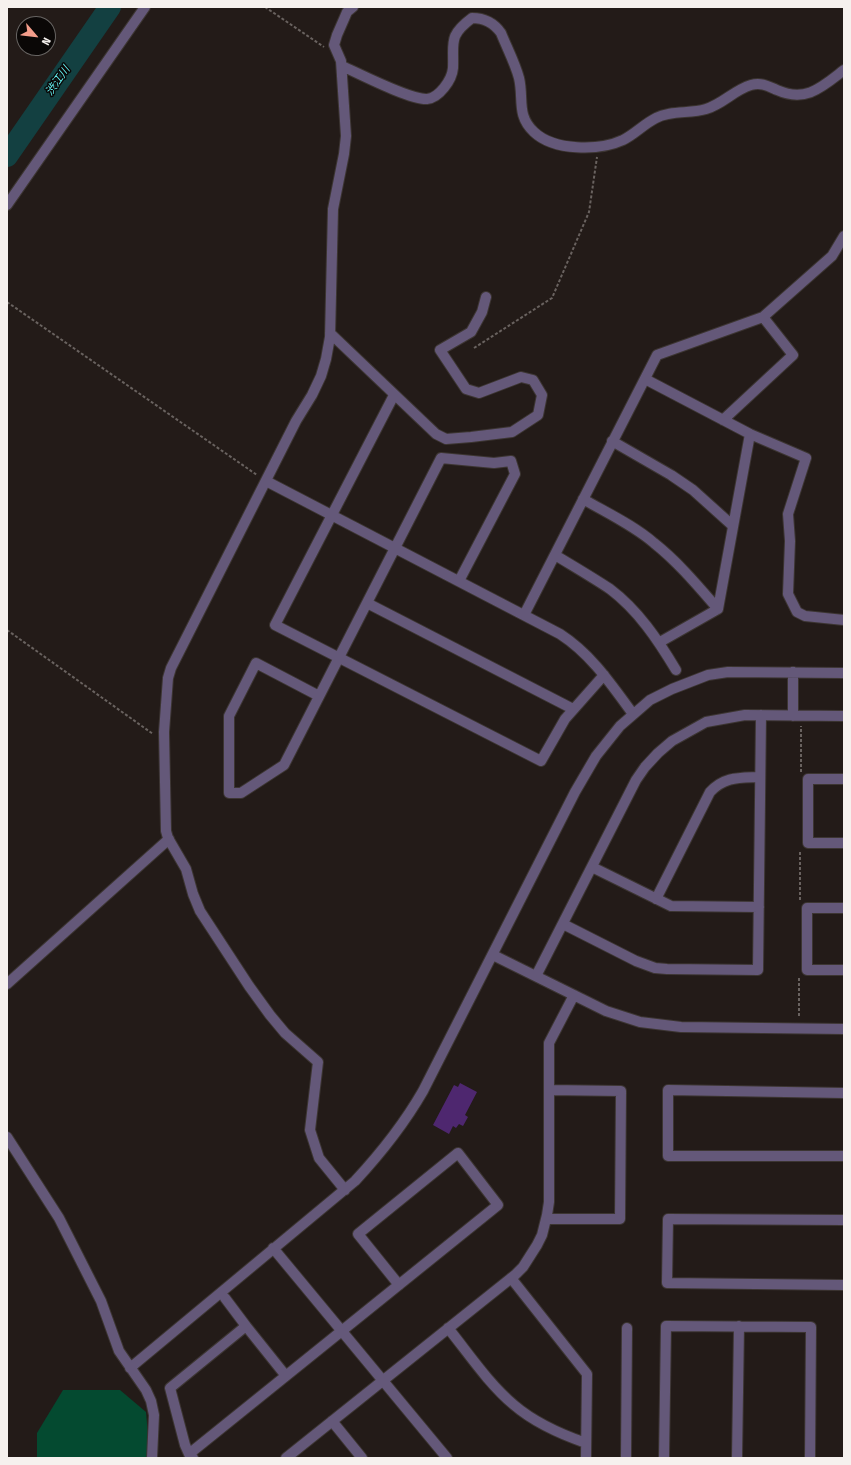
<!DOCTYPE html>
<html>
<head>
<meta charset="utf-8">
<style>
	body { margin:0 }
	#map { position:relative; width:851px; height:1465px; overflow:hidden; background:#231b18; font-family:"Fira Sans Condensed",sans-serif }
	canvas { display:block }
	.frame { position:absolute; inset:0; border:8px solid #f6f1ee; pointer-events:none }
	.north { position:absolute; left:16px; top:16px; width:40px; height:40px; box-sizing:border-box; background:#0a0706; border:1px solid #686563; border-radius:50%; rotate:118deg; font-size:11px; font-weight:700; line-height:16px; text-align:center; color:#f6f1ee }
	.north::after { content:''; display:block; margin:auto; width:14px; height:18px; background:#f49d8b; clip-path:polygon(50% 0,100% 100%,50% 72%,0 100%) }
</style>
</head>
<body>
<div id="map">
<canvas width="851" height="1465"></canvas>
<div class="frame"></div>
<div class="north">N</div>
</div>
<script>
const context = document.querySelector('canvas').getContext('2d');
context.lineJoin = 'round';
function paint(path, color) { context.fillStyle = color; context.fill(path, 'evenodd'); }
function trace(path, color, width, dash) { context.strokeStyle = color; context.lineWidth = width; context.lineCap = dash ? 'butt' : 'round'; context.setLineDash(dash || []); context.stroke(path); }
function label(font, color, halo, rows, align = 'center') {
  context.font = font + ' "Fira Sans Condensed","Noto Sans JP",sans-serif'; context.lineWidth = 3; context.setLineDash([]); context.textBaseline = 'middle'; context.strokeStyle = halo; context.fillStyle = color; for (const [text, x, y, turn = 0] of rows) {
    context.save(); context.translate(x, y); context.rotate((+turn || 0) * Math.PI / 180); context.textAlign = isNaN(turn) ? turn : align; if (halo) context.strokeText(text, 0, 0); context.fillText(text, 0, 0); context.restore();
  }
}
const green = new Path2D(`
	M63,1390H120L146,1412L150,1458H37V1433Z`);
const river = new Path2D(`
	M7,156L110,7`);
const building = new Path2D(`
	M460,1083L477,1092L465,1115L468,1117L463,1126L459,1124L456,1128L453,1126L449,1134L433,1125L454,1085L458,1087Z`);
const path = new Path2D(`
	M265,7L324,47
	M7,302L257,475
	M474,348L552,298L589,212L597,157
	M7,630L153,734
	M801,772V726
	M800,900V850
	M799,1016V978`);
const minor = new Path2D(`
	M342,66C360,74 410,100 427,99C439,98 452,80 453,68C454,42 448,36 472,18C485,18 494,23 501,33C507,48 515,63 519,78C524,99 516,115 534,132C554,151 599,151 623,140C635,134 644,124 656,118C671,110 690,114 706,109C723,104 734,90 751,85C761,82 768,86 777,90C806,103 822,87 844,70
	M7,205L145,7
	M330,333L436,434L446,439L471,437L512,432L538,415L542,395L533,380L521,377L479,393L466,389L440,350L471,332L482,312L486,297
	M645,379L750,434L806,458L788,514L790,541L788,594L797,612L805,616L844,620
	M394,395L275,625L541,761L565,719L604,675
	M723,420L793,355L763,317
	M612,441L671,475L693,490L733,526
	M266,481L560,634C591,654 611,684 633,714
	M583,499C607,513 633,525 654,543C678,562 698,586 718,609
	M555,555C573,566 592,577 610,589C638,610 658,640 676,670
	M367,603L573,709
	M524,615L657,355L763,317L832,256L844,236
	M660,642L718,609L750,434
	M319,696L256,663L229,716V793H241L284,765L441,458L494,463L511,461L515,474L459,581
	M793,716V672
	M844,779H808V843H844
	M592,867L671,906L759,907
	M656,899L710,792C725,776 740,778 760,777
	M844,908H807V970H844
	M563,924L636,961L655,968L667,969L758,970L761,715
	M493,955L606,1011L640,1022L681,1027L844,1029
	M536,976L636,780L645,767L658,753L672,741L706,722L745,715L844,716
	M7,984L169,839
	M844,1093L668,1090V1156H844
	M7,1137L59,1218L101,1301L119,1351L146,1390L151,1401L154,1415L152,1458
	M345,1190L319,1158L310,1130L318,1062L285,1033L270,1015L249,986L200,911L193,894L186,869L168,838L166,831L164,732L168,678L171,668L296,421L312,395L321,376L326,359L330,337L333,209L344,154L346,136L341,61L334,45L337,35L344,19L347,12L353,7
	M546,1219H620L621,1091L549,1090
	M844,1220L668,1219L667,1283L844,1285
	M273,1248L447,1458
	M511,1278L587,1374L586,1458
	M225,1298L246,1326
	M448,1328C469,1354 488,1383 514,1405C535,1423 560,1434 586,1443
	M130,1368L355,1181C381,1153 404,1124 423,1091L575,792L596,756L620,726L650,700L672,689L708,675L728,672L844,673
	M332,1421L362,1458
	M189,1454L498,1205L458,1153L358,1234L399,1285
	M193,1458L189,1454L185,1445L170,1388L246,1326L286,1376
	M286,1458L515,1275L523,1267L537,1245L542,1235L547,1215L549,1202V1043L574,995
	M626,1458L627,1328
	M664,1458L666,1326L811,1327L810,1458
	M737,1458L739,1326`);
const waterNames = [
	["渋江川",58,81,-55]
];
paint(green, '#044a30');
trace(river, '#134041', 22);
paint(building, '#4e276f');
trace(minor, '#3c3532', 12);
trace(path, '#69625f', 2, [3, 2]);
trace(minor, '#645879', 10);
label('italic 11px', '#64f2f3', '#0a0706', waterNames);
</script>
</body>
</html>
